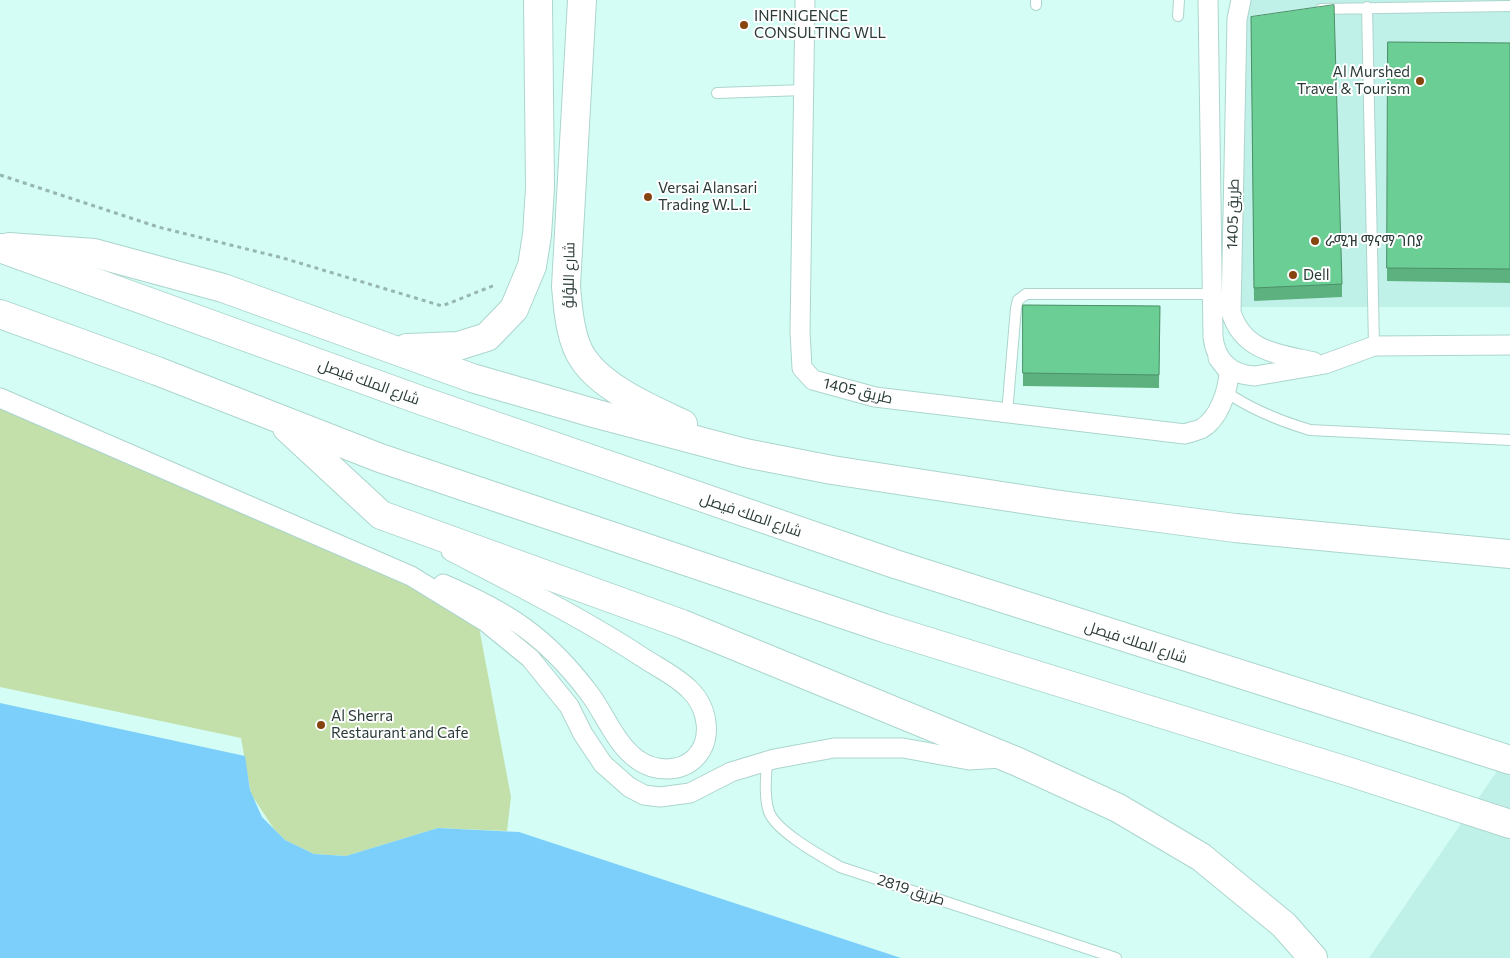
<!DOCTYPE html>
<html>
<head>
<meta charset="utf-8">
<style>
	body { margin:0 }
	canvas { display:block; background:#d4fef5 }
</style>
</head>
<body>
<canvas width="1510" height="958"></canvas>
<script>
const context = document.querySelector('canvas').getContext('2d');
context.lineJoin = 'round';
function paint(path, color) { context.fillStyle = color; context.fill(path, 'evenodd'); }
function trace(path, color, width, dash) { context.strokeStyle = color; context.lineWidth = width; context.lineCap = dash ? 'butt' : 'round'; context.setLineDash(dash || []); context.stroke(path); }
function label(font, color, halo, rows, align = 'center') {
  context.font = font + ' Commissioner,Cairo,"Noto Sans Ethiopic",sans-serif'; context.lineWidth = 4; context.setLineDash([]); context.textBaseline = 'middle'; context.strokeStyle = halo; context.fillStyle = color; for (const [text, x, y, turn = 0] of rows) {
    context.save(); context.translate(x, y); context.rotate((+turn || 0) * Math.PI / 180); context.textAlign = isNaN(turn) ? turn : align; if (halo) context.strokeText(text, 0, 0); context.fillText(text, 0, 0); context.restore();
  }
}
const built = new Path2D(`
	M1236,0H1510V307H1234Z
	M1510,752V958H1369Z`);
const green = new Path2D(`
	M0,391L475,606L511,797L507,831L438,828L346,856L314,854L285,840L274,829L251,794L241,738L0,687Z`);
const water = new Path2D(`
	M0,703L245,756L250,790L262,817L285,840L314,854L346,856L438,828L519,832L901,958H0Z`);
const path = new Path2D(`
	M0,175L158,227L283,258L442,306L495,285`);
const service = new Path2D(`
	M1036,0V5
	M1367,7L1374,346
	M1321,9L1510,6
	M1178,16L1179,0
	M717,93L804,90
	M1226,392C1252,410 1280,421 1310,430L1510,440
	M1007,413L1016,308L1018,300L1026,294H1213
	M767,761C766,777 764,797 769,812C777,832 821,856 840,867L1116,958`);
const minor = new Path2D(`
	M805,0L800,332L802,368L813,380L875,397L1185,434C1190,432 1196,431 1201,429C1219,419 1228,391 1229,372L1218,358
	M1208,0L1213,337C1216,362 1231,375 1255,376L1325,364L1374,346L1510,345
	M1241,0L1237,19L1231,312C1243,352 1279,354 1314,362
	M0,398L411,576L486,622L530,658L569,706L583,734L603,764L629,787L644,795L660,797L690,793L731,772L774,759L834,748H903L969,760L1001,758
	M443,584C508,612 546,636 589,693C605,714 616,745 638,760C653,771 679,773 694,759C714,740 708,707 689,689C676,676 657,667 642,657C581,617 516,585 451,551`);
const secondary = new Path2D(`
	M582,0L566,286C568,309 570,341 584,360C604,389 651,409 683,424
	M9,247L94,253L223,288L472,378L597,414L745,453L832,470L1061,505L1235,528L1510,554
	M407,348L458,346L487,337L514,309L532,266L537,235L540,188L538,0`);
const motorway = new Path2D(`
	M0,248L420,400L895,564L1510,760
	M0,314L157,371L380,458L884,628L1350,772L1510,824
	M287,428L381,515L682,624L1018,762L1118,808L1201,857L1284,925L1313,958`);
const wall = new Path2D(`
	M1251,17L1342,284V297L1254,301Z
	M1388,42L1510,43V283L1387,281Z
	M1023,305L1160,306L1159,388L1023,386Z`);
const building = new Path2D(`
	M1334,5L1342,284L1254,288L1251,17Z
	M1388,42L1510,43V269L1387,268Z
	M1023,305L1160,306L1159,375L1023,373Z`);
const markers = [
	[744,25,5,"#86450e"],
	[1420,81,5,"#86450e"],
	[648,197,5,"#86450e"],
	[1315,241,5,"#86450e"],
	[1293,275,5,"#86450e"],
	[321,725,5,"#86450e"]
];
const poiNames = [
	["INFINIGENCE",754,16],
	["CONSULTING WLL",754,33],
	["Al Murshed",1410,72,"right"],
	["Travel & Tourism",1410,89,"right"],
	["Versai Alansari",658,188],
	["Trading W.L.L",658,205],
	["ራሚዝ ማናማ ገበያ",1325,241],
	["Dell",1303,275],
	["Al Sherra",331,716],
	["Restaurant and Cafe",331,733]
];
const streetNames = [
	["طريق 1405",1233,214,-89],
	["شارع اللؤلؤ",569,275,-89],
	["شارع الملك فيصل",369,382,20],
	["طريق 1405",858,391,13],
	["شارع الملك فيصل",751,515,19],
	["شارع الملك فيصل",1136,642,18],
	["طريق 2819",911,890,18]
];
paint(built, '#c0f1e8');
paint(green, '#c3dfaa');
paint(water, '#7ccffb');
trace(service, '#acd5cd', 12);
trace(minor, '#acd5cd', 21);
trace(secondary, '#acd5cd', 30);
trace(motorway, '#acd5cd', 30);
trace(path, '#96b7b0', 3, [4, 4]);
trace(service, '#fff', 10);
trace(minor, '#fff', 19);
trace(secondary, '#fff', 28);
trace(motorway, '#fff', 28);
paint(wall, '#5cb17f');
paint(building, '#6bce94');
trace(building, '#4b9068', 1);
for (const [x, y, r, color] of markers) { const dot = new Path2D(); dot.arc(x, y, r, 0, 2 * Math.PI); context.fillStyle = color; context.fill(dot); trace(dot, '#fff', 2); }
label('15px', '#2a3b38', '#fff', poiNames, 'left');
label('15px', '#2a3b38', '#fff', streetNames);
</script>
</body>
</html>
